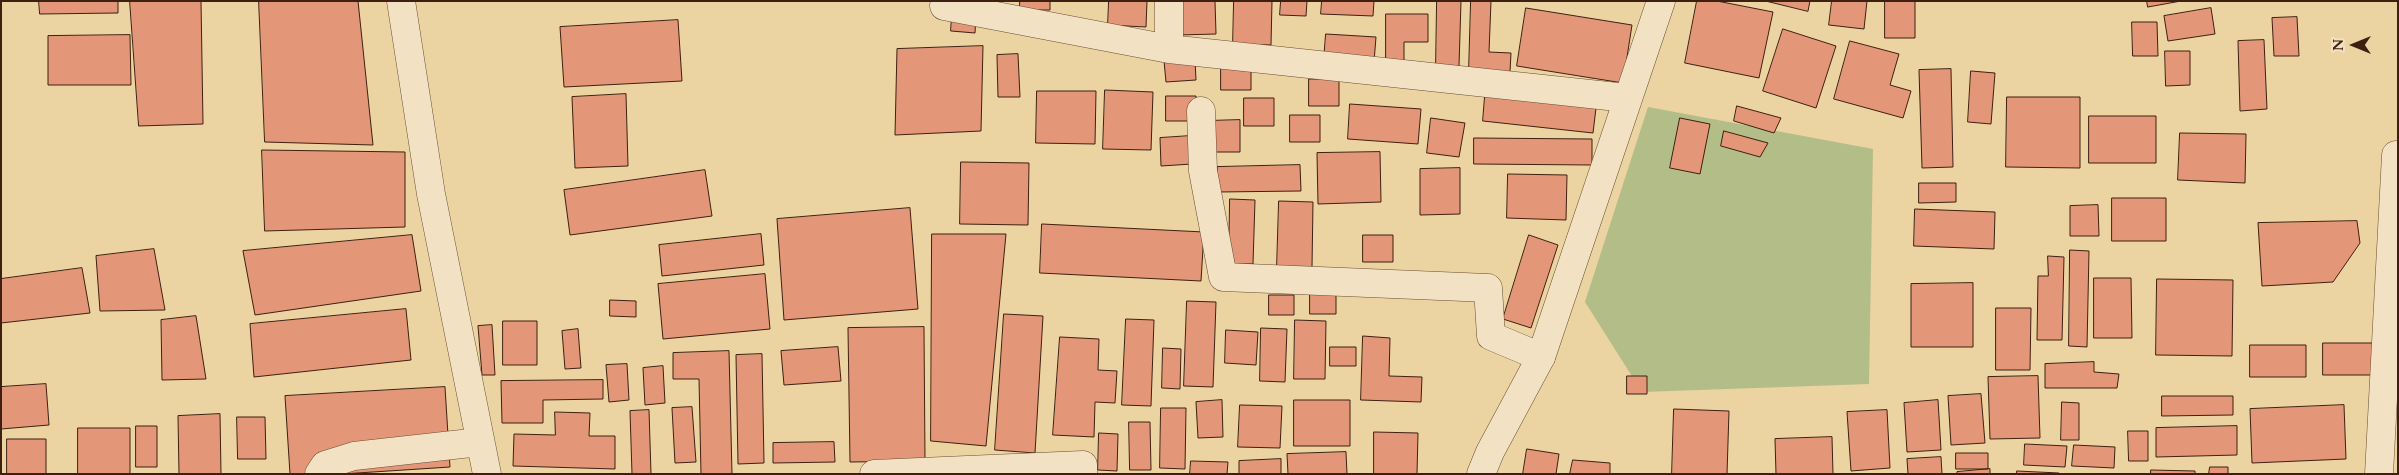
<!DOCTYPE html>
<html>
<head>
<meta charset="utf-8">
<style>
	body { margin:0 }
	#map { position:relative; width:2399px; height:475px; overflow:hidden; background:#ebd3a2; font-family:Cardo,serif }
	canvas { display:block }
	.frame { position:absolute; inset:0; border:2px solid #3e2011; pointer-events:none }
	.north { position:absolute; left:2329px; top:20px; width:50px; height:50px; -webkit-text-stroke:4px #f2e2c3; paint-order:stroke; rotate:270deg; font-size:14px; font-weight:700; line-height:20px; text-align:center; color:#3e2011 }
	.north::after { content:''; display:block; margin:auto; width:18px; height:22px; background:#3e2011; clip-path:polygon(50% 0,100% 100%,50% 72%,0 100%) }
</style>
</head>
<body>
<div id="map">
<canvas width="2399" height="475"></canvas>
<div class="frame"></div>
<div class="north">N</div>
</div>
<script>
const context = document.querySelector('canvas').getContext('2d');
context.lineJoin = 'round';
function paint(path, color) { context.fillStyle = color; context.fill(path, 'evenodd'); }
function trace(path, color, width, dash) { context.strokeStyle = color; context.lineWidth = width; context.lineCap = dash ? 'butt' : 'round'; context.setLineDash(dash || []); context.stroke(path); }
const green = new Path2D(`
	M1648,107L1873,149L1869,384L1642,392L1585,302Z`);
const building = new Path2D(`
	M39,1H118V13L40,14Z
	M130,1H201L203,124L139,126Z
	M259,1H358L373,145L265,142Z
	M1020,1H1050V10H1020Z
	M1109,1H1147L1146,27L1108,25Z
	M1178,1H1215L1216,34L1179,35Z
	M1234,1H1272L1271,45L1233,44Z
	M1281,1H1307L1306,16L1280,15Z
	M1322,1H1374L1373,16L1321,14Z
	M1437,1H1461L1459,66H1436Z
	M1471,1H1491L1489,52L1511,53L1510,72L1469,71Z
	M1697,1H1717L1773,12L1759,78L1685,63Z
	M1766,1H1810L1808,11Z
	M1832,1H1867L1864,29L1829,25Z
	M1885,1H1915V38H1885Z
	M2147,1H2181L2148,7Z
	M1526,8L1632,25L1623,83L1517,66Z
	M2211,8L2215,34L2168,41L2164,16Z
	M952,14L976,15L975,33L951,31Z
	M1386,14H1428V42H1404V63H1386Z
	M2297,17L2299,56H2274L2272,18Z
	M678,20L682,81L564,87L560,27Z
	M2132,22H2157L2158,56H2133Z
	M1783,29L1836,46L1816,108L1763,91Z
	M1326,34L1376,37L1374,62L1324,60Z
	M130,35L131,85H48V36Z
	M2264,40L2267,109L2240,111L2238,41Z
	M1850,41L1899,54L1890,85L1911,91L1903,118L1834,99Z
	M983,46L981,131L895,135L897,49Z
	M2165,51H2190V85L2166,86Z
	M1018,54L1020,97H998L997,55Z
	M1195,60L1196,80L1166,82L1164,61Z
	M1221,63H1251V90H1221Z
	M1951,69L1953,167L1922,168L1919,70Z
	M1971,71L1995,73L1991,124L1968,122Z
	M1309,79H1339V106H1309Z
	M1105,90L1153,92L1151,150L1103,149Z
	M1037,91H1096L1095,144L1036,143Z
	M626,94L628,166L575,168L572,97Z
	M1166,96H1196V121H1166Z
	M1485,96L1596,108L1593,133L1483,121Z
	M2007,97H2080V168L2006,167Z
	M1244,98H1274V126H1244Z
	M1350,104L1421,109L1418,144L1348,139Z
	M1737,106L1781,118L1774,133L1734,121Z
	M1290,115H1320V142H1290Z
	M2089,116H2156V163H2089Z
	M1431,118L1465,123L1459,157L1427,153Z
	M1680,118L1710,124L1700,174L1670,168Z
	M1240,120V152H1206V121Z
	M1724,131L1768,143L1760,157L1721,146Z
	M2180,133L2246,134L2245,183L2178,180Z
	M1190,136L1192,164L1161,166L1160,138Z
	M1474,138L1592,139V165L1474,164Z
	M262,150L405,152V227L265,231Z
	M1380,152L1381,202L1318,204L1317,153Z
	M961,162L1029,163L1028,225L960,224Z
	M1300,165L1301,191L1218,192L1217,167Z
	M1460,168V214L1420,215V169Z
	M705,170L712,216L570,235L564,190Z
	M1508,174L1567,175L1566,220L1507,218Z
	M1919,183H1956V202L1919,203Z
	M2112,198H2166V241H2112Z
	M1230,199L1255,200L1253,264H1229Z
	M1279,201L1313,202L1312,267H1277Z
	M2098,205L2099,236H2070V206Z
	M910,208L918,309L784,320L777,219Z
	M1915,209L1995,212L1994,249L1914,246Z
	M2357,221L2360,243L2333,282L2262,286L2258,223Z
	M1042,224L1204,232L1201,281L1040,273Z
	M761,234L764,265L662,276L659,245Z
	M932,234H1006L986,446L931,441Z
	M412,235L421,291L255,315L243,251Z
	M1363,235H1393V262H1363Z
	M1529,235L1558,245L1531,328L1503,319Z
	M154,249L165,310L100,311L96,256Z
	M2070,250L2089,251L2087,347L2069,346Z
	M2048,256L2064,257L2062,340H2037L2038,276H2048Z
	M82,268L90,313L1,323V279Z
	M765,274L770,329L663,339L658,284Z
	M2094,278H2131L2132,338H2094Z
	M2157,279L2233,280L2232,356L2156,355Z
	M1973,283V347H1911V284Z
	M1310,294H1336V314H1310Z
	M1269,295H1294V315H1269Z
	M610,300L636,301V317L610,316Z
	M1187,301L1216,302L1213,387L1184,386Z
	M1996,308H2031L2030,370H1996Z
	M406,309L411,360L254,377L250,324Z
	M1004,314L1043,316L1035,453L995,450Z
	M196,316L206,379L162,380L161,320Z
	M1126,319L1154,320L1151,406L1122,405Z
	M1295,320L1326,321L1325,379H1294Z
	M503,321H537V365H503Z
	M492,325L495,375H482L478,326Z
	M924,327L925,461L850,462L848,328Z
	M1261,328L1287,329L1285,382L1260,381Z
	M578,329L581,368L565,369L562,331Z
	M1226,330L1258,332L1256,365L1225,363Z
	M1363,336L1390,338L1389,376L1422,377L1421,402L1361,400Z
	M1060,337L1099,339L1098,370L1117,371L1115,403L1095,402L1094,437L1053,435Z
	M2323,343H2380V375H2323Z
	M2250,345H2306V377H2250Z
	M838,347L841,381L784,385L781,351Z
	M1330,347H1356V366H1330Z
	M1163,348L1181,349L1180,389L1162,388Z
	M729,351L732,474H701L699,379H673V353Z
	M762,354L764,463L738,464L736,355Z
	M2094,362V372L2119,374L2117,388H2045V364Z
	M627,364L629,400L609,402L606,365Z
	M663,366L665,403L645,405L643,368Z
	M1627,376H1647V394H1627Z
	M2038,376L2040,438L1990,439L1988,377Z
	M603,380V399L543,400V423H502L501,381Z
	M46,384L49,425L1,429V387Z
	M445,387L450,467L342,474H290L285,396Z
	M1981,394L1985,443L1951,445L1948,396Z
	M2162,396H2233V415L2162,416Z
	M1222,400L1223,437L1198,438L1196,402Z
	M1294,400H1350V446H1294Z
	M1938,400L1941,450L1907,452L1904,403Z
	M2062,402L2079,403V440H2061Z
	M1240,405L1282,406L1280,448L1238,447Z
	M2344,405L2346,459L2252,463L2250,409Z
	M692,407L696,462L675,463L672,408Z
	M1161,408H1186L1185,469L1160,468Z
	M1674,409L1729,411L1727,474H1672Z
	M649,410L651,474H632L630,411Z
	M1887,410L1890,468L1851,471L1847,412Z
	M555,412L590,413L589,436H615V469L513,466L514,434L555,435Z
	M220,414L221,474H179L178,416Z
	M237,417H265L266,459H238Z
	M1129,422H1150L1151,470H1130Z
	M136,426H157V467H136Z
	M2237,426V455L2156,457V428Z
	M78,428H130V474H78Z
	M2128,431H2148V461H2129Z
	M1374,432L1418,433L1417,474H1374Z
	M1099,433L1118,434L1117,471L1098,470Z
	M1832,437L1833,474H1776L1775,439Z
	M7,439H46V474H7Z
	M834,442L835,462L773,463V443Z
	M2025,444L2067,446L2065,467L2024,465Z
	M2074,445L2115,447L2114,468L2072,466Z
	M1527,449L1559,454L1556,474H1523Z
	M1346,452L1347,474H1288L1287,454Z
	M1956,453H1988V469H1956Z
	M1941,457L1942,474H1908L1907,459Z
	M1281,459V474H1239V461Z
	M1573,460L1610,463V474H1570Z
	M1191,461L1228,462L1227,474H1190Z
	M2210,467H2228V474H2209Z
	M1990,469V474H1957V472Z
	M2151,470L2195,471V474H2151Z
	M2017,471L2059,473L2058,474H2017Z`);
const minor = new Path2D(`
	M401,1L431,194L487,474
	M1169,1V49L1627,98
	M944,6L1169,49
	M1201,111L1203,171L1223,277L1488,288L1491,336L1541,357
	M319,474L325,465L354,456L480,442
	M874,474L1083,465V474
	M2379,474L2396,155`);
const tertiary = new Path2D(`
	M1481,474L1490,452L1541,357L1661,1`);
paint(green, '#b3bd88');
paint(building, '#e39678');
trace(building, '#3e2011', 1);
trace(minor, '#694d35', 29);
trace(tertiary, '#694d35', 29);
trace(minor, '#f2e2c3', 28);
trace(tertiary, '#f2e2c3', 28);
</script>
</body>
</html>
